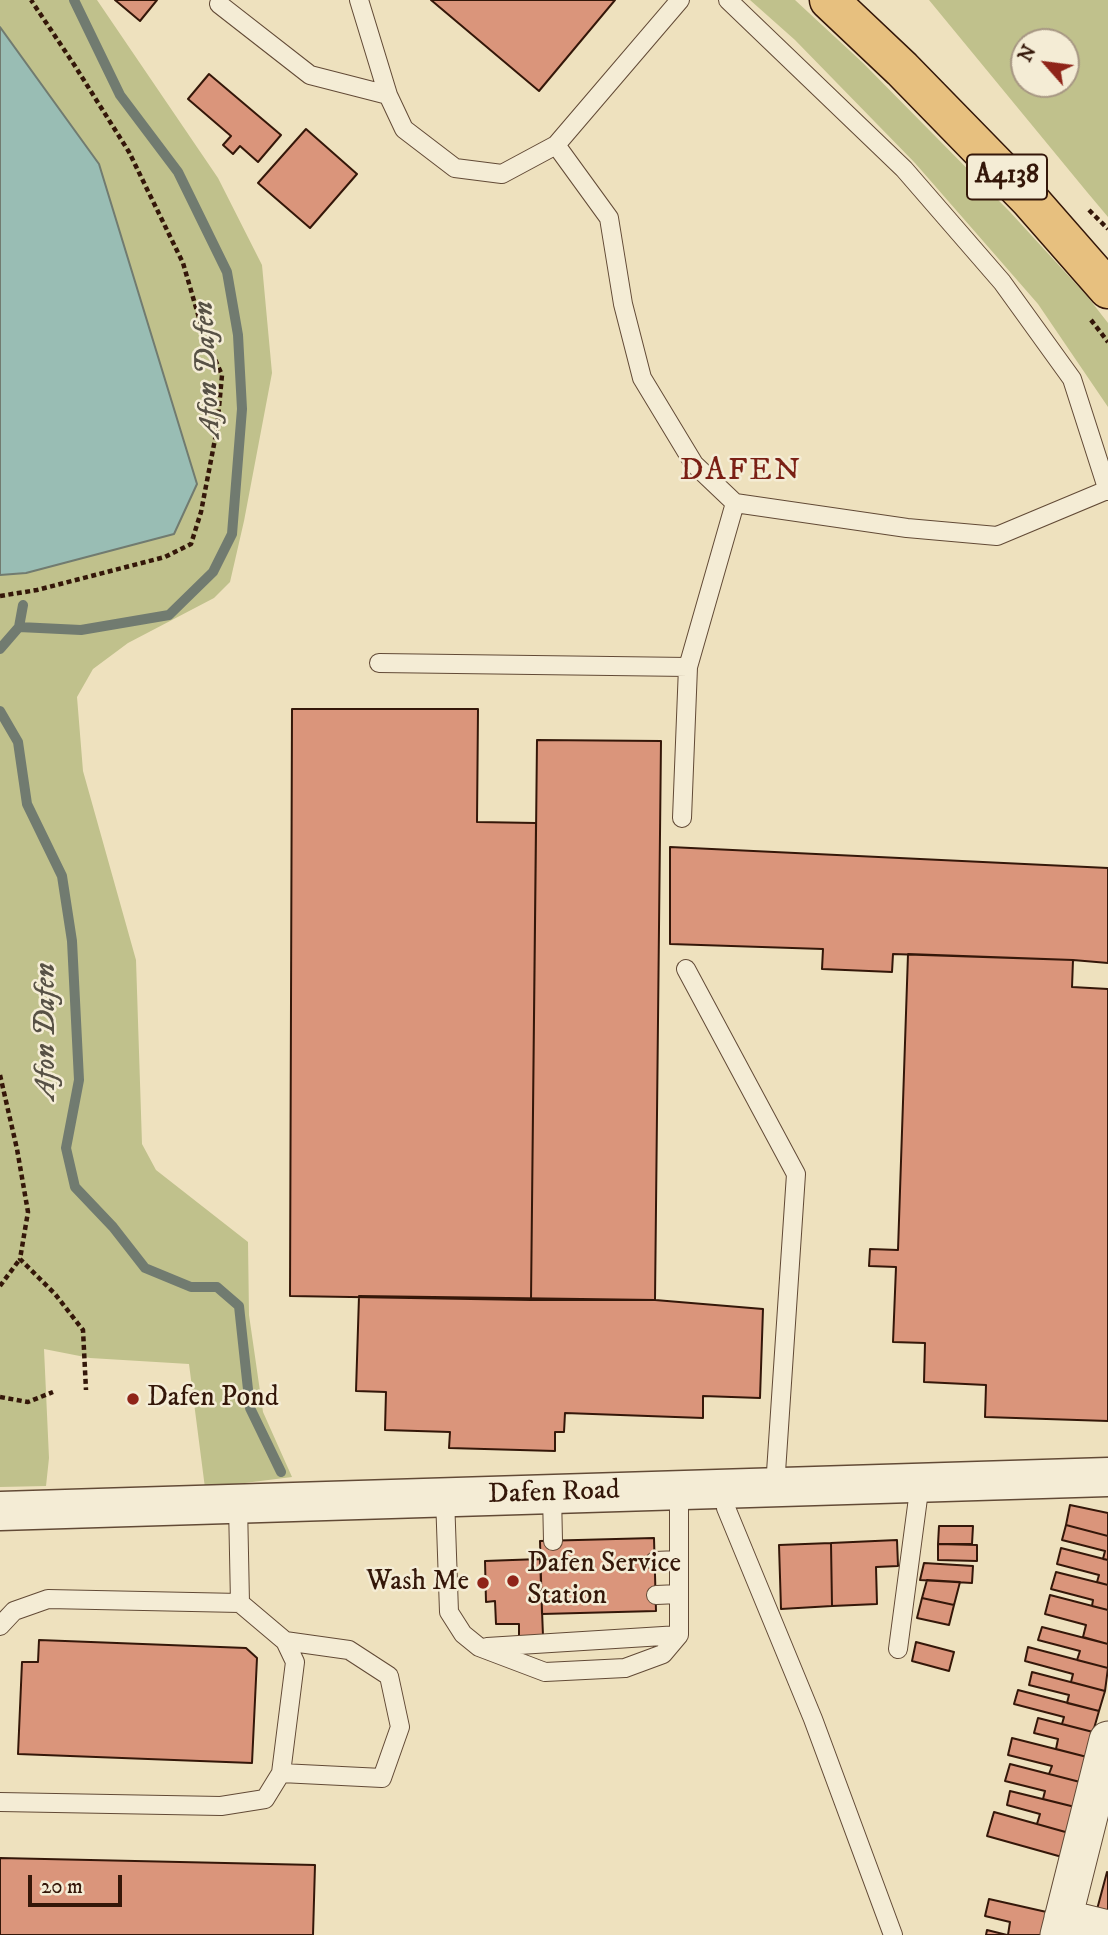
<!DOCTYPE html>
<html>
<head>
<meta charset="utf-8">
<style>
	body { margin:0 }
	#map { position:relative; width:1108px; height:1935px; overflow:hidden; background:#eee1be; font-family:"IM FELL DW Pica",serif }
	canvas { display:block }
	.north { position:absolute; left:1010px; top:28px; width:70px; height:70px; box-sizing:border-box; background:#f4ecd5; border:2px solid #a79783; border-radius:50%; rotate:298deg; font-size:19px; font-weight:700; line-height:28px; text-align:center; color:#341709 }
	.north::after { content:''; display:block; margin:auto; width:24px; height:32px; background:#8f2418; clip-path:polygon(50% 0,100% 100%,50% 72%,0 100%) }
	.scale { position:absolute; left:28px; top:1875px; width:94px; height:32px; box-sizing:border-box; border:4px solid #341709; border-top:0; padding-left:9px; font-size:21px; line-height:24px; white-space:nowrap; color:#341709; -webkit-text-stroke:5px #f4ecd5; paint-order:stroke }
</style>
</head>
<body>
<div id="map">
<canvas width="1108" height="1935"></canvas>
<div class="north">N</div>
<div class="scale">20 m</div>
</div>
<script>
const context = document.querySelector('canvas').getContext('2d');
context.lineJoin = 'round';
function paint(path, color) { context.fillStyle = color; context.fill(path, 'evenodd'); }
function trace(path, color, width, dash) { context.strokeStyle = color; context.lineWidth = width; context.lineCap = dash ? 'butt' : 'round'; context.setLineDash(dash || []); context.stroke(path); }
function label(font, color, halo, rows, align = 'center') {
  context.font = font + ' "IM FELL DW Pica",serif'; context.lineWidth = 5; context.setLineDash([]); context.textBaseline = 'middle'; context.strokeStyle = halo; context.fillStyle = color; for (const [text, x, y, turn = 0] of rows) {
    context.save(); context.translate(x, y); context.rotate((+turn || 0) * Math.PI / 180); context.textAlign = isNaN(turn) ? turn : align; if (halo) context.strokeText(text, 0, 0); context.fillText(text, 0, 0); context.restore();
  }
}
const green = new Path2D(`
	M0,0H97L218,178L262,265L272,373L244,521L230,582L214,598L128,643L93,669L77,697L83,771L136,960L142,1144L156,1170L248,1242L249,1315L263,1412L292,1477L205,1488L189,1364L90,1358L44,1349L49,1458L46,1486L0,1487V575L26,573L99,164L0,27Z
	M750,0H795L863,63L1010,212L1087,296L1108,323V407L1038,304L915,163L795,40Z
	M929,0H1108V217L1087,192ZM1024,42H1066V84H1024Z`);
const water = new Path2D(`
	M0,27L99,164L197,484L174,534L26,573L0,575Z`);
const stream = new Path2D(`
	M19,627L81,630L169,615L213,572L232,534L242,409L238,335L227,272L178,172L120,95L74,0
	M19,627L23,605
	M0,649L19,627
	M0,711L18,742L27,804L62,876L72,941L79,1080L66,1148L75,1187L113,1227L145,1268L191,1287H217L239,1306L250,1408L281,1472`);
const building = new Path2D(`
	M115,0H157L140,21Z
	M431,0H615L539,91Z
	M209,74L281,135L258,162L240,146L233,154L223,145L231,136L188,99Z
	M306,129L357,174L310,228L258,183Z
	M292,709H478L477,822L536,823L531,1300L290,1296Z
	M537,740L661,741L655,1300H531Z
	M670,847L1108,868V963L1073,960L893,954L892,972L822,969L823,949L670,944Z
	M908,954L1073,960L1072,987L1108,989V1421L985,1417L986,1385L924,1382L925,1343L893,1342L896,1267L869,1266L870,1249L898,1250Z
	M359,1296L655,1300L763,1309L760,1398L703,1396V1418L565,1413L564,1432H555V1451L449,1448L450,1432L385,1430L386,1392L356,1391Z
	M1070,1505L1108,1513V1536L1066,1525Z
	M1066,1525L1108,1536V1560L1103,1559L1105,1551L1062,1540Z
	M939,1526H973L972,1544H938Z
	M654,1538L656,1611L542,1614L540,1541Z
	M897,1540L898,1566L876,1567L877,1604L832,1606L831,1543Z
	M831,1543L832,1606L781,1609L779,1545Z
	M938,1544L977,1545V1561L938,1560Z
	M1061,1548L1108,1560V1585L1097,1582L1099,1575L1057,1564Z
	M540,1559L543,1636L519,1637V1624H496L495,1601L486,1602L485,1561Z
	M924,1563L973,1566L972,1583L920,1580Z
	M1056,1572L1108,1585V1610L1092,1606L1093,1600L1051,1589Z
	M927,1580L960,1582L954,1605L922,1598Z
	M1050,1595L1108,1610V1644L1083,1637L1086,1625L1045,1614Z
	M922,1598L954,1605L949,1625L917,1618Z
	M1042,1627L1108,1644V1668L1077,1660L1080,1651L1038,1640Z
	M39,1640L246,1648L257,1658L252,1763L18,1754L22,1662H38Z
	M916,1642L954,1652L949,1671L912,1661Z
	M1028,1647L1108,1668L1105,1691L1071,1682L1073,1674L1025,1661Z
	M1032,1672L1105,1691L1099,1711L1067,1703L1069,1695L1029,1685Z
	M1018,1690L1099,1711L1093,1732L1062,1724L1064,1717L1014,1704Z
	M1038,1718L1093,1732L1087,1757L1056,1749L1058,1739L1034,1733Z
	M1012,1738L1087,1757L1080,1782L1049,1774L1052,1766L1008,1755Z
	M1010,1764L1080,1782L1075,1807L1043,1799L1045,1791L1005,1781Z
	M1010,1791L1075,1807L1069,1833L1037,1824L1040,1814L1007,1805Z
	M994,1812L1069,1833L1062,1857L987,1836Z
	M0,1858L315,1865L313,1935H0Z
	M1107,1872L1108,1873V1919L1095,1917Z
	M989,1899L1051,1913L1046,1935H1008L1010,1922L985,1916Z
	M987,1930L1007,1935H986Z`);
const path = new Path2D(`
	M1089,210L1108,229
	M1091,320L1108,342
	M0,596L37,590L165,557L191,544L201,512L217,429L222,375L204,335L183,263L129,152L75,66L31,0
	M0,1075L17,1149L28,1212L20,1259L55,1294L83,1330L86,1390
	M0,1286L20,1259
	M0,1397L28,1402L53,1392`);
const service = new Path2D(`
	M359,0L388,95L404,129L455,168L502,174L556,145L680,0
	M728,0L904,169L1002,282L1072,379L1108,491
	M219,4L310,75L388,95
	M556,145L609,218L623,304L642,378L694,464L735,503L907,528L997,536L1107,490
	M379,663L688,667
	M682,818L688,667L735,503
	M686,969L796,1174L775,1487
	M726,1488V1508L813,1719L893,1935
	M552,1494L553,1541
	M445,1497L449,1612L463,1634L479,1647L545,1672L625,1668L663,1654L679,1635V1490
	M238,1504L240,1603
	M655,1561L679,1560
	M656,1595L679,1594
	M0,1626L14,1611L48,1599L240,1603L285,1641L295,1662L281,1773L265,1799L221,1806L0,1802
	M487,1647L679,1635
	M898,1649L920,1483
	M281,1773L382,1778L400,1727L389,1676L349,1650L285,1641`);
const minor = new Path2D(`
	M1063,1918L1108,1929
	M1059,1935L1108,1740`);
const tertiary = new Path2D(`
	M0,1511L1108,1477`);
const trunk = new Path2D(`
	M829,0L902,69L1030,200L1108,289`);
const markers = [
	[133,1399,7,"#8f2418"],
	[513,1581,7,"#8f2418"],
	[483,1583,7,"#8f2418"]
];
const shields = [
	[1007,177,80]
];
const shieldNames = [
	["A4138",1007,177]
];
const poiNames = [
	["Dafen Pond",147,1399],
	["Dafen Service",527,1565],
	["Station",527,1597],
	["Wash Me",469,1583,"right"]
];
const streetNames = [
	["Dafen Road",554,1494,-2]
];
const waterNames = [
	["Afon Dafen",209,369,-93],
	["Afon Dafen",48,1031,-90]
];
const quarterNames = [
	["DAFEN",741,472]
];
paint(green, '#c0c18c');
paint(water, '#99bdb4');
trace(water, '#717b70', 2);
trace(stream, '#717b70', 10);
paint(building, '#da957b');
trace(building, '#341709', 2);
trace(service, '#624a36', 20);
trace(minor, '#624a36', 39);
trace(tertiary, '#624a36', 41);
trace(trunk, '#341709', 41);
trace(path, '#341709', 4.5, [5, 3.5]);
trace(service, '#f4ecd5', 18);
trace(minor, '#f4ecd5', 37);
trace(tertiary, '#f4ecd5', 38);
trace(trunk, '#e7c07f', 38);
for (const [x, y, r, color] of markers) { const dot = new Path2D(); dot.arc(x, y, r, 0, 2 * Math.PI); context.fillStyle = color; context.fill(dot); trace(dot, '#f4ecd5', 2.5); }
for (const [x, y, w] of shields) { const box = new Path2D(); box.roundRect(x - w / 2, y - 22.5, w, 45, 5); context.fillStyle = '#f4ecd5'; context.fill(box); trace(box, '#341709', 2); }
label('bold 26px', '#341709', null, shieldNames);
label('28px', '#341709', '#f4ecd5', poiNames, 'left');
label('28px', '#341709', '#f4ecd5', streetNames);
label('italic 30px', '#575145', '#f4ecd5', waterNames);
context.letterSpacing = '2px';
label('32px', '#7a1f14', '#f4ecd5', quarterNames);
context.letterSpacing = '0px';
</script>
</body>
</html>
